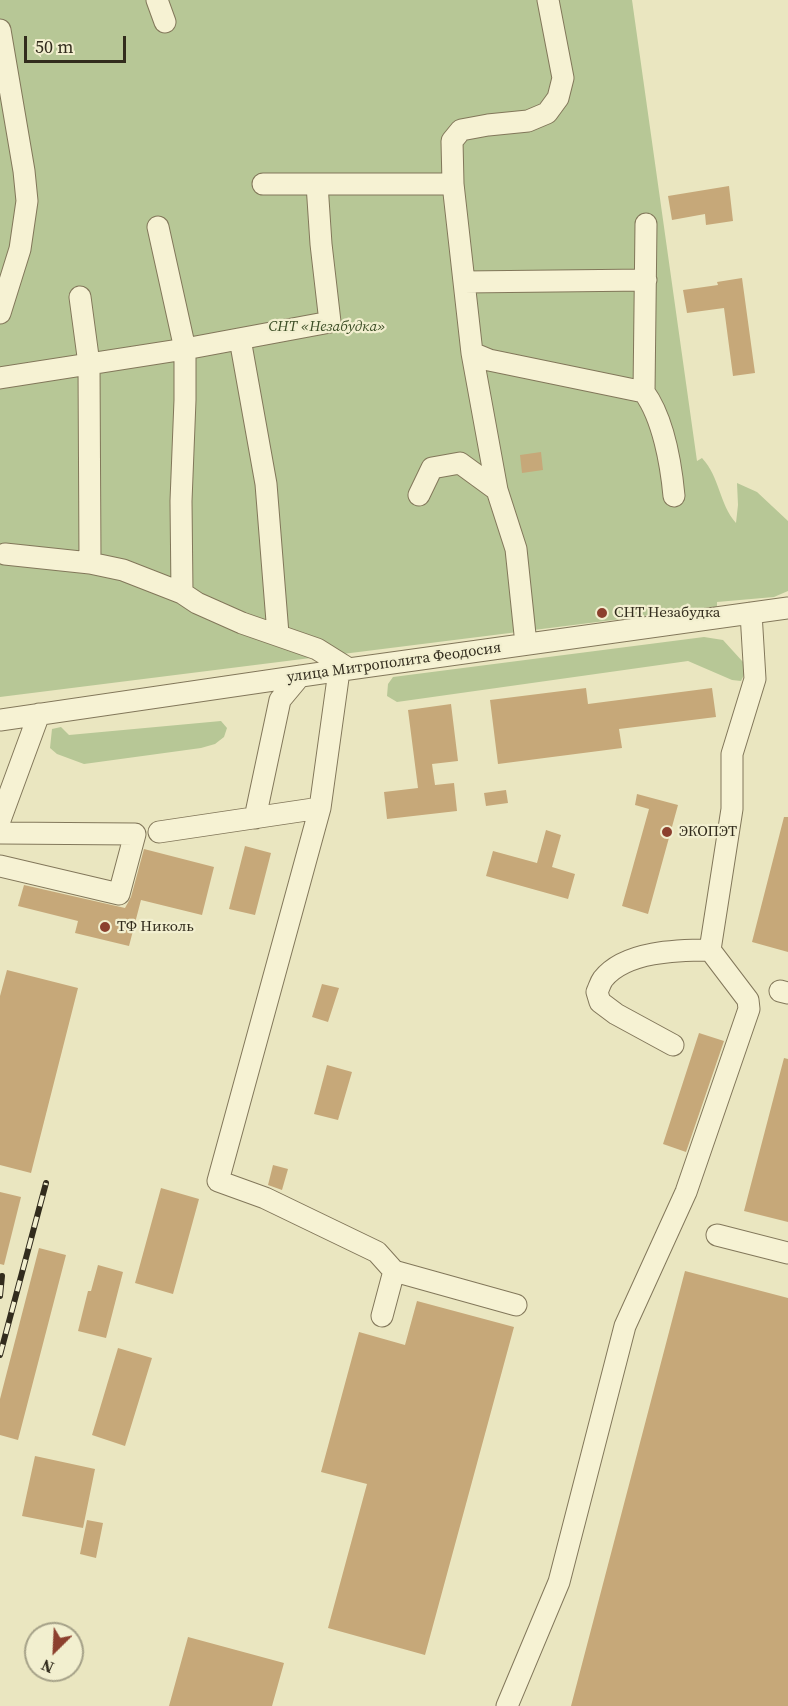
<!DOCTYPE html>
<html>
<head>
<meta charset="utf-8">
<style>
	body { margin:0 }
	#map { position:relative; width:788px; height:1706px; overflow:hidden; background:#eae6c0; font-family:"Source Serif 4",serif }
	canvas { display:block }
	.north { position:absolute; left:24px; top:1622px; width:60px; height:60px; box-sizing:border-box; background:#f2efcf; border:2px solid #a5a188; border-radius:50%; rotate:204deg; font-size:16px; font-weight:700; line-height:24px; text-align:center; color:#322c1d }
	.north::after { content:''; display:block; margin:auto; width:21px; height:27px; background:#8c402e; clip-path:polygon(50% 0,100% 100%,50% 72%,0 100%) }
	.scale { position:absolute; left:24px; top:36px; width:102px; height:27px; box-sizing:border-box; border:3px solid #322c1d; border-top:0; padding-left:8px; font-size:18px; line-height:21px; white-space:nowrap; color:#322c1d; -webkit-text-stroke:4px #f2efcf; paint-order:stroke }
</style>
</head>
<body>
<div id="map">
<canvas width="788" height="1706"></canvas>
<div class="north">N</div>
<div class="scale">50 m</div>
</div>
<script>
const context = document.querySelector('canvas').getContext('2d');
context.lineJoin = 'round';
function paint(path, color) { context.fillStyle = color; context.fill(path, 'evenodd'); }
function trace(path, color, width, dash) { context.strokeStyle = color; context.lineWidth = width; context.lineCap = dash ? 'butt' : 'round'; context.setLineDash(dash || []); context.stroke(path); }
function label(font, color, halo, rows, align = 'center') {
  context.font = font + ' "Source Serif 4",serif'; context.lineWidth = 4.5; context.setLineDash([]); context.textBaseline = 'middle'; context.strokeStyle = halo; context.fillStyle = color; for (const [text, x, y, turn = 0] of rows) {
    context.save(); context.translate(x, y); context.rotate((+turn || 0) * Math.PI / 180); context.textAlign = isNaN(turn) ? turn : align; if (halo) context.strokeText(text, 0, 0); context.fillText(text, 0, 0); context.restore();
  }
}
const green = new Path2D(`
	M0,0H632L697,461L702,458C720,477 719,504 736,523L738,505L737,483L757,492L788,521V591L774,597L717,602V607L0,697Z
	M704,637L723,640L743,662L745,673L741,681L732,680L688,661L397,702L387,696L388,684L393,677Z
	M221,721L227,728L224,737L215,744L201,748L84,764L57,754L50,748L52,729L61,727L69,735Z`);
const building = new Path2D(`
	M729,186L733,221L706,225L705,214L672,220L668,196Z
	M742,278L755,373L733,376L724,308L687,313L683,290L718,285L717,282Z
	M541,452L543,470L522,473L520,455Z
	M586,688L588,704L712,688L716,717L619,729L622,748L498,764L490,700Z
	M451,704L458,761L432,764L435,785L454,783L457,811L387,819L384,792L418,788L408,710Z
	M506,790L508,803L486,806L484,793Z
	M637,794L678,805L648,914L622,906L649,809L635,805Z
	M784,817H788V952L752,942Z
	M546,830L561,835L552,867L575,874L568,899L486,876L493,851L537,863Z
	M245,846L271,853L255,915L229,909Z
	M144,849L214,867L202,915L141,900L129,946L75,933L78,921L18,906L24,885L125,908L131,897Z
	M7,970L78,988L31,1173L0,1165V996Z
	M322,984L339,988L328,1022L312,1017Z
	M699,1033L724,1041L686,1152L663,1144Z
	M784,1058L788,1059V1222L744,1211Z
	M327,1065L352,1072L338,1120L314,1114Z
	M273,1165L288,1169L282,1190L268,1185Z
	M161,1188L199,1199L173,1294L135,1283Z
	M0,1192L21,1197L4,1265L0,1264Z
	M39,1248L66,1255L18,1440L0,1435V1399Z
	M98,1265L123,1272L106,1338L78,1331L88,1291H91Z
	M685,1271L788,1298V1706H571Z
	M417,1301L514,1327L425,1655L328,1628L367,1484L321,1472L359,1332L405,1345Z
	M118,1348L152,1358L125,1446L92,1435Z
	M35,1456L95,1469L83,1528L22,1516Z
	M87,1520L103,1523L96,1558L80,1554Z
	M188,1637L284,1663L272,1706H169Z`);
const minor = new Path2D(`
	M157,0L165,22
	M548,0L563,78L558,98L547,113L528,121L488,125L461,130L452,141L453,184L472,353L489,360L644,392C663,418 671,464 674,496
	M0,30L24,171L27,201L20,249L0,313
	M263,184H453
	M158,227L185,349V400L181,501L182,593
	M464,282L646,280
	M80,297L89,364L90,563
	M240,339L266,484L278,634
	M472,353L497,490
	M0,378L185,349L330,322L321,244L317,184
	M644,392L646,224
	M419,495L432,468L460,463L497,490L516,549L526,644
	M5,554L90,563L123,570L182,593L197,603L242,623L317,649L349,669
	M339,671L320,808L218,1181L265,1198L377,1252L394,1271
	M0,720L349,669L788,608
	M255,818L280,700L300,676
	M0,820L39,714
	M159,832L320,808
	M0,833L135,834L119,894L0,866
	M780,991L788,993
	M673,1045L616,1014L600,1002L597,992C599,988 600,983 603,979C625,951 678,950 710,950
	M717,1235L788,1253
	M382,1316L394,1271L516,1305
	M507,1706L559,1582L625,1326L686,1192L749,1009L748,1000L710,950L732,809V754L755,679L751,613`);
const rail = new Path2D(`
	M0,1296L2,1276
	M0,1355L46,1183`);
const markers = [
	[602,613,6,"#8c402e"],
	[667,832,6,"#8c402e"],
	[105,927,6,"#8c402e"]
];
const parkNames = [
	["СНТ «Незабудка»",327,327]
];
const poiNames = [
	["СНТ Незабудка",614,613],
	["ЭКОПЭТ",679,832],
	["ТФ Николь",117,927]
];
const streetNames = [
	["улица Митрополита Феодосия",394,663,-8]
];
paint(green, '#b7c796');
paint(building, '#c6a879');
trace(minor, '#82775a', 23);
trace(minor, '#f6f2d3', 21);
trace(rail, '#322c1d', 6);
trace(rail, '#f2efcf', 4, [11]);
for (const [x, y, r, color] of markers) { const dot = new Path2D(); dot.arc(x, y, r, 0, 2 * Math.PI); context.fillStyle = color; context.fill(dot); trace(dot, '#f2efcf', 2); }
label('italic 15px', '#3b4d25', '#f2efcf', parkNames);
label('15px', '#322c1d', '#f2efcf', poiNames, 'left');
label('15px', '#322c1d', '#f2efcf', streetNames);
</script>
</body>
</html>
